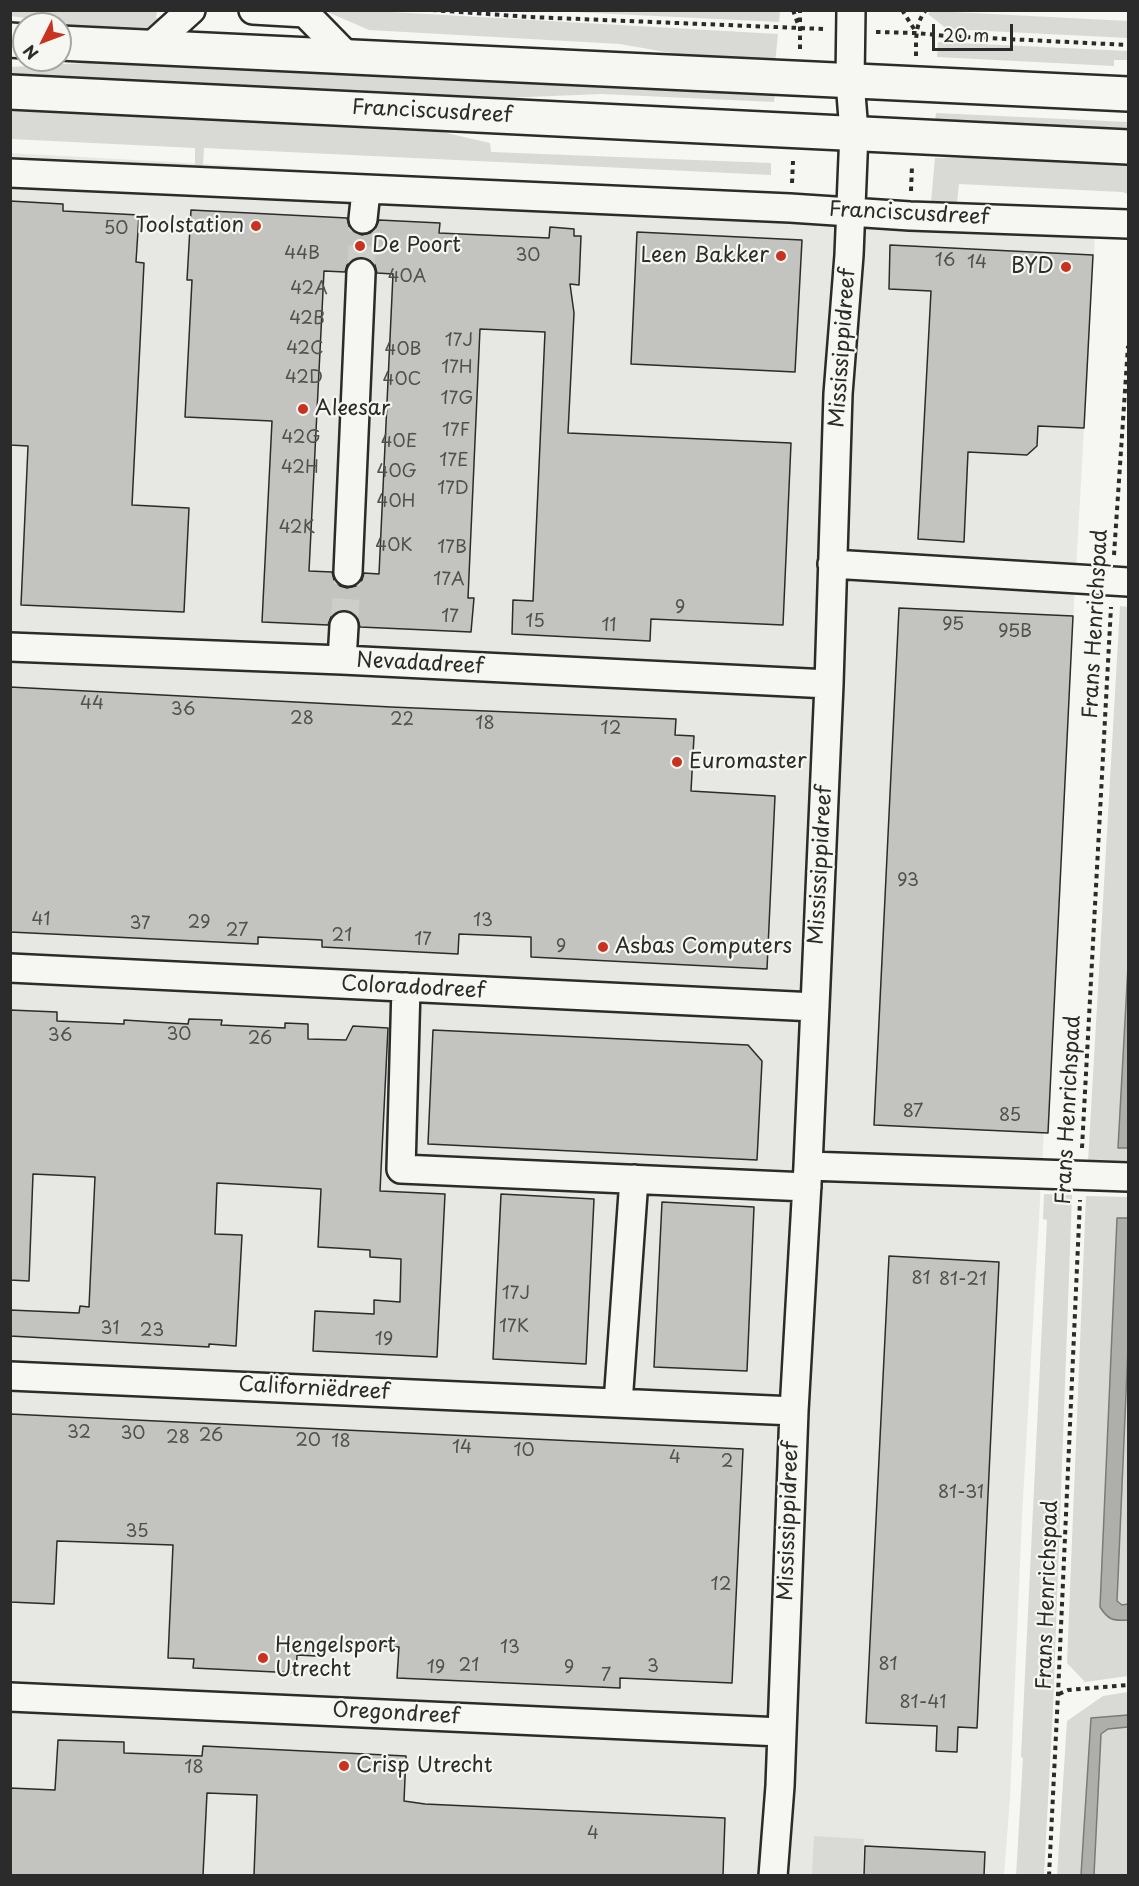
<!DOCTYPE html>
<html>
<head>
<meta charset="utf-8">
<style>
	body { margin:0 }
	#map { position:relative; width:1139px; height:1886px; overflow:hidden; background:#f6f6f2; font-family:"Playpen Sans",sans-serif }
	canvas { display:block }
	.frame { position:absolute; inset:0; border:12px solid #2b2b2b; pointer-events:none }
	.north { position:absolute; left:12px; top:12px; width:60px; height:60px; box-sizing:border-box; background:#f6f6f2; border:2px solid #a5a5a2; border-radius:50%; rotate:228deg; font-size:16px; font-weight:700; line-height:24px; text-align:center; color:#2b2b2b }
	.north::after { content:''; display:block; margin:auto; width:21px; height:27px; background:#c8321e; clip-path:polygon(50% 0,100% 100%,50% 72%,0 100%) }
	.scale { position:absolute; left:932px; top:24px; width:81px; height:27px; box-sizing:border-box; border:3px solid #2b2b2b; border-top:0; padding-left:8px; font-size:18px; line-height:21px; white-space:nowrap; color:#2b2b2b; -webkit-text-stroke:4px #f6f6f2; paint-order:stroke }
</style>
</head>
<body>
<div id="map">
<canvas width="1139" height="1886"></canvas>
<div class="frame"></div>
<div class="north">N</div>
<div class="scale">20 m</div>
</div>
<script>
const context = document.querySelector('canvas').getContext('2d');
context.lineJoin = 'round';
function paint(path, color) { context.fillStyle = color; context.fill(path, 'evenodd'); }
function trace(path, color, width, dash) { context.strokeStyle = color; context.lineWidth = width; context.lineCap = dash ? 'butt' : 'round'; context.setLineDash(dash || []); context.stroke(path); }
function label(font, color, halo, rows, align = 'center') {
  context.font = font + ' "Playpen Sans",sans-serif'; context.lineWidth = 4.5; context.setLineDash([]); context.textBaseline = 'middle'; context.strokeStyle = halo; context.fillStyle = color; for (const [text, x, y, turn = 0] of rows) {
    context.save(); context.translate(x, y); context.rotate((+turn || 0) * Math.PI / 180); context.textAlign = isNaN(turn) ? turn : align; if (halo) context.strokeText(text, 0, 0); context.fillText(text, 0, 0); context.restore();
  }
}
const built = new Path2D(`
	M10,153L243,166L801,202L1095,236L1022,1516L1010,1798L1004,1875H11Z`);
const green = new Path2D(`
	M953,10V12L1128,21V38L947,29L928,14L931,11Z
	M10,11H157L156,18L172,19L152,33L104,30L11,16Z
	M325,11H374L778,34L775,63L711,60L620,44L369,30Z
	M780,11L779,22L552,11L780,10Z
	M938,42L1128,51V60H1114V66L937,57Z
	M102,62L775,93L774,102L602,94L477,99L11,77V67Z
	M10,108L425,128L490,143L491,152L771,163V175L204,148L203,165L197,168L195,166V148L11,139Z
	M936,113L1128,122V130L935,121Z
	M1031,157L1128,162V194L1122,192L959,184L957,203L931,202L935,158Z
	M1120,606L1128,607V966L1118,1148H1128V1163L1088,1162Z
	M1044,1194L1072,1195L1053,1708L1044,1875L1016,1876L1023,1758L1021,1757L1047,1220L1043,1219Z
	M1086,1196L1128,1197V1218H1117L1100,1607C1108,1620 1113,1620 1128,1620V1676L1085,1682L1067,1663Z
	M1128,1348V1604L1122,1605L1117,1601Z
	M1128,1692V1715L1091,1719L1081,1875L1057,1876L1067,1721L1103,1696Z
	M1128,1727V1875L1094,1876L1101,1734L1108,1729Z
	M814,1836L864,1839L862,1875H812Z`);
const water = new Path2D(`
	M1128,966V1148H1118Z
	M1117,1218H1128V1348L1117,1601L1122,1605L1128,1604V1620C1113,1621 1108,1620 1100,1607Z
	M1128,1715V1727L1108,1729L1101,1734L1094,1875H1081L1091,1718Z`);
const building = new Path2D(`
	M10,201L63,204V211L139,215L136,262L144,263L132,505L189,508L184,612L21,605L28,446L10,445Z
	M191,210L347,218L349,226L353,231L362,235L370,233L375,229L379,220L440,223L439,233L549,238L550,227L574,229V236H581L579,285L570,284L574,313L568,433L791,443L783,625L651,619L650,641L512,634L513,600L533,601L545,332L480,329L468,598H474L471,632L360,627L358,620L353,613L344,610L336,612L331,617L328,625L262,622L272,421L185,417L192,280H187ZM362,257L370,260L375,265L377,273L393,274L379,574L364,573L362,580L356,586L347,588L340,586L334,580L332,572L309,571L324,271L345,272L347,265L353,259Z
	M637,232L802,240L795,372L631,364Z
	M890,245L1093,255L1084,428L1038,426L1037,446L1027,455L968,452L964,542L918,539L931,291L889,289Z
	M899,608L1073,616L1048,1133L874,1125Z
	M10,687L391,707L676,719L675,735L694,736L691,791L775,796L767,969L531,957V937L459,934L458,954L322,947V940L258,937V944L10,932Z
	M10,1010L57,1012V1021L124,1024V1020L188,1024L189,1019L222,1020L221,1025L285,1028V1023L308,1024V1039L346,1040L353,1026L388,1028L380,1191L445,1194L437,1357L313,1351L315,1311L374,1314V1300L400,1302L401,1259L370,1257V1250L318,1247L321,1189L217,1183L215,1234L242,1235L236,1346L209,1344V1347L10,1336V1310L79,1313L80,1306L89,1307L95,1177L33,1174L29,1281L10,1280Z
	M433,1030L748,1045L762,1061L757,1160L428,1144Z
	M501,1194L594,1199L586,1364L493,1359Z
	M662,1202L754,1207L747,1371L654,1367Z
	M889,1256L999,1262L977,1728L958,1727L957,1752L936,1751L937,1726L866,1723Z
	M10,1414L743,1449L732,1683L620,1678V1688L397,1678L399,1647L317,1643L316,1656L297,1655L296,1673L193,1668L194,1659L168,1658L173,1545L57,1541L54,1604L10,1602Z
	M58,1740L124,1742V1753L202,1756L203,1746L406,1756L404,1801L425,1804L725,1818L723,1875H254L257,1795L207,1793L203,1875H10V1788L55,1790Z
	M865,1846L985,1852L984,1875H864Z`);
const minorTunnel = new Path2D(`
	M361,273L363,219
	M344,626L348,572`);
const path = new Path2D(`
	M432,10L530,17L824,29
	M793,10L798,24
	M902,10L916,32
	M876,32L917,33L946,36L1128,45
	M800,49V10
	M916,56C916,40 915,23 926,10
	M792,183L793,161
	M911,191L912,166
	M1114,555L1128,346
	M1082,1148L1111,607
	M1059,1694L1068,1690L1128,1685
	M1049,1876L1058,1694L1080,1200`);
const minor = new Path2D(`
	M253,10L305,13L348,57
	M149,48L191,10
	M10,173L790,208L910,216L1128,224
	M363,219L366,191
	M832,564L1128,582
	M348,572L361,273
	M10,647L342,660L829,684
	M342,660L344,626
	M10,968L815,1007
	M406,987L401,1169L807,1187
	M808,1166L1128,1177
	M10,1376L794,1411
	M618,1403L634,1179
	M10,1697L781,1732
	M773,1876L780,1786L794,1411L808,1166L829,684L838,394L849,255L854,132L850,81L851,10`);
const major = new Path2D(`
	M10,40L24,41
	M60,43L1128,94
	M10,92L1128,147`);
const markers = [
	[256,226,6,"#c8321e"],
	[360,246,6,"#c8321e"],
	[781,256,6,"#c8321e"],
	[1066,267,6,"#c8321e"],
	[303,409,6,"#c8321e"],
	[677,762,6,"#c8321e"],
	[603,947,6,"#c8321e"],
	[263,1658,6,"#c8321e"],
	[344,1766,6,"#c8321e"]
];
const numberNames = [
	["50",116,229],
	["44B",302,254],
	["30",528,256],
	["16",945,261],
	["14",977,263],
	["40A",407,277],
	["42A",309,289],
	["42B",307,319],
	["17J",459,341],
	["42C",305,349],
	["40B",403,350],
	["17H",457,368],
	["42D",304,378],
	["40C",402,380],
	["17G",457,399],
	["17F",456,431],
	["42G",301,438],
	["40E",399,442],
	["17E",454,461],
	["42H",300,468],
	["40G",397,472],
	["17D",453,489],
	["40H",396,502],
	["42K",297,528],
	["40K",394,546],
	["17B",452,548],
	["17A",449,580],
	["9",680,608],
	["17",450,617],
	["15",535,622],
	["95",953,625],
	["11",609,626],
	["95B",1015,632],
	["44",92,704],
	["36",183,710],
	["28",302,719],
	["22",402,720],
	["18",485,724],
	["12",611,729],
	["93",908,881],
	["41",41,920],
	["13",483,921],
	["29",199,923],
	["37",140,924],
	["27",237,931],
	["21",342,936],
	["17",423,940],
	["9",561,947],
	["30",179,1035],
	["36",60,1036],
	["26",260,1039],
	["87",913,1112],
	["85",1010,1116],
	["81",921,1279],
	["81-21",963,1280],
	["17J",516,1294],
	["17K",514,1327],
	["31",110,1329],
	["23",152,1331],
	["19",384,1340],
	["32",79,1433],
	["30",133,1434],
	["26",211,1436],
	["28",178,1438],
	["20",308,1441],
	["18",341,1442],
	["14",462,1448],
	["10",524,1451],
	["4",675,1458],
	["2",727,1462],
	["81-31",961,1493],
	["35",137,1532],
	["12",721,1585],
	["13",510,1648],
	["81",888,1665],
	["21",469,1666],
	["3",653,1667],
	["19",436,1668],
	["9",569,1668],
	["7",606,1676],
	["81-41",923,1703],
	["18",194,1768],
	["4",593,1834]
];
const streetNames = [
	["Franciscusdreef",432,112,3],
	["Franciscusdreef",909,214,3],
	["Mississippidreef",843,348,-86],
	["Frans Henrichspad",1096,624,-87],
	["Nevadadreef",420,664,3],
	["Mississippidreef",821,865,-87],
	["Coloradodreef",413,988,3],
	["Frans Henrichspad",1069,1110,-87],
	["Californiëdreef",314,1389,3],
	["Mississippidreef",789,1521,-88],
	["Frans Henrichspad",1048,1595,-88],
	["Oregondreef",396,1714,3]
];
const poiNames = [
	["Toolstation",244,226,"right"],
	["De Poort",372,246],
	["Leen Bakker",769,256,"right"],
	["BYD",1054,267,"right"],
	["Aleesar",315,409],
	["Euromaster",689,762],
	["Asbas Computers",615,947],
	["Hengelsport",275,1646],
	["Utrecht",275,1670],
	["Crisp Utrecht",356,1766]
];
paint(built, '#e7e7e3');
paint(green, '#d9d9d5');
paint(water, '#aeaeab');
trace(water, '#7a7a78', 1.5);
paint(building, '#c3c3c0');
trace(building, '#2b2b2b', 1.5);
trace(minorTunnel, '#cdcdca', 27, [27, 14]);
trace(minor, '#2b2b2b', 32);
trace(major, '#2b2b2b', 38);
trace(path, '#2b2b2b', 4, [4.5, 4.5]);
trace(minor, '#f6f6f2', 27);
trace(major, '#f6f6f2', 33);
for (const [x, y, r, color] of markers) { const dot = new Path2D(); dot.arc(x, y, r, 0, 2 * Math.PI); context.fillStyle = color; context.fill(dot); trace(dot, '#f6f6f2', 2); }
label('18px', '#515150', null, numberNames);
label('21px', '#2b2b2b', '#f6f6f2', streetNames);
label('21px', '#2b2b2b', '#f6f6f2', poiNames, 'left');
</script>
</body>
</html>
